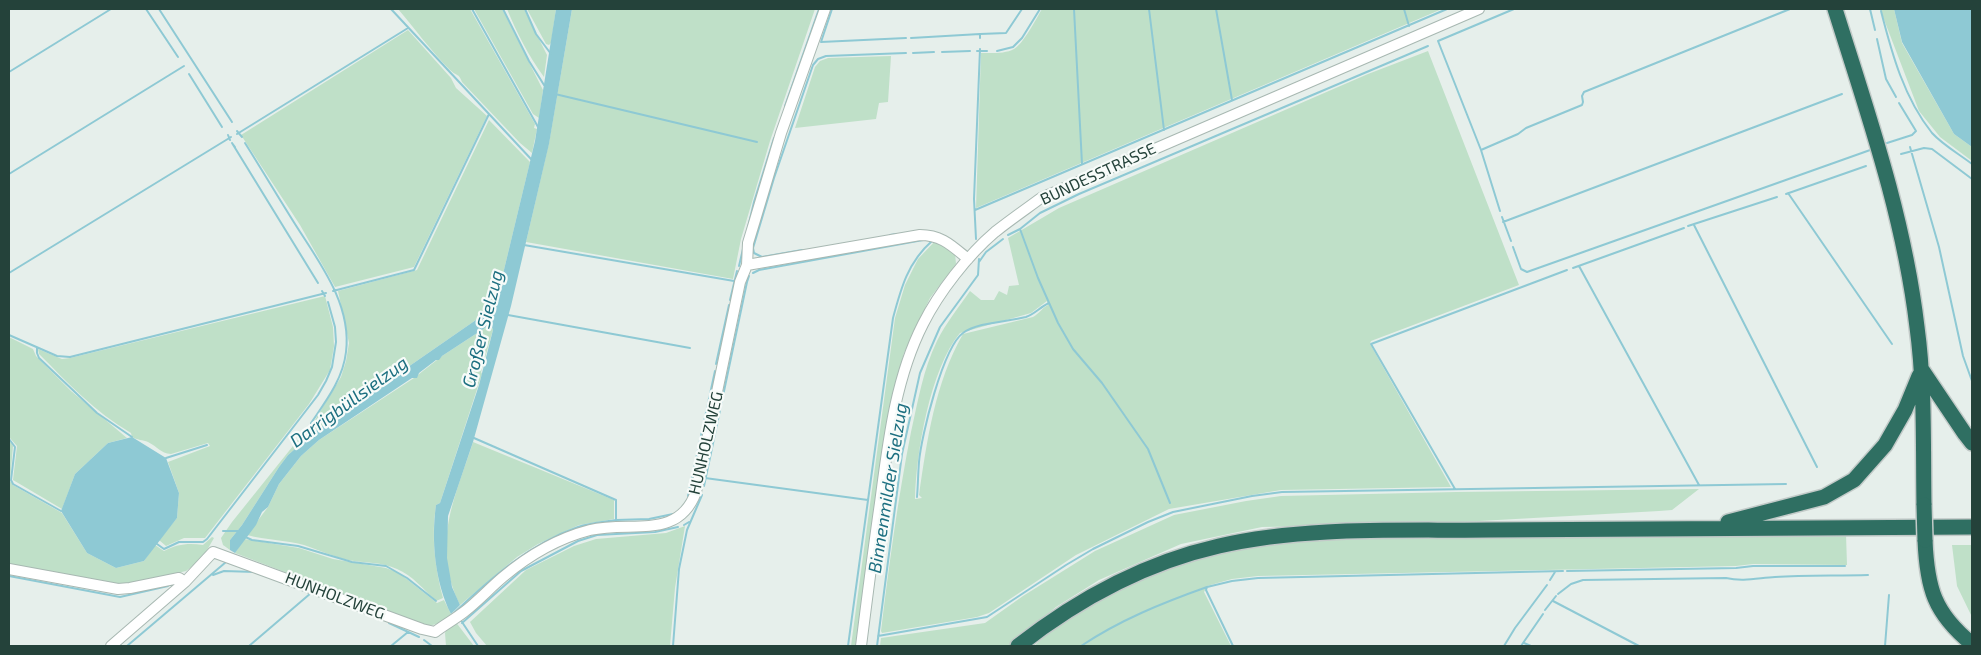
<!DOCTYPE html>
<html>
<head>
<meta charset="utf-8">
<style>
	body { margin:0 }
	#map { position:relative; width:1981px; height:655px; overflow:hidden; background:#e6efeb; font-family:"Exo 2",sans-serif }
	canvas { display:block }
	.frame { position:absolute; inset:0; border:10px solid #24423a; pointer-events:none }
</style>
</head>
<body>
<div id="map">
<canvas width="1981" height="655"></canvas>
<div class="frame"></div>
</div>
<script>
const context = document.querySelector('canvas').getContext('2d');
context.lineJoin = 'round';
function paint(path, color) { context.fillStyle = color; context.fill(path, 'evenodd'); }
function trace(path, color, width, dash) { context.strokeStyle = color; context.lineWidth = width; context.lineCap = dash ? 'butt' : 'round'; context.setLineDash(dash || []); context.stroke(path); }
function label(font, color, halo, rows, align = 'center') {
  context.font = font + ' "Exo 2",sans-serif'; context.lineWidth = 4.5; context.setLineDash([]); context.textBaseline = 'middle'; context.strokeStyle = halo; context.fillStyle = color; for (const [text, x, y, turn = 0] of rows) {
    context.save(); context.translate(x, y); context.rotate((+turn || 0) * Math.PI / 180); context.textAlign = isNaN(turn) ? turn : align; if (halo) context.strokeText(text, 0, 0); context.fillText(text, 0, 0); context.restore();
  }
}
const green = new Path2D(`
	M398,9H470L535,124L534,128L537,129L532,153L520,143L462,82C459,73 456,76 450,70C431,51 415,29 398,9Z
	M474,9H502L543,90L539,118L533,114Z
	M507,9H524L547,55L544,77C528,55 517,33 507,9Z
	M527,9H556L551,43L549,45L546,44Z
	M572,9H815L770,141L741,239L733,279L526,242L549,143Z
	M1042,9H1442L976,208L981,53C991,53 1005,54 1014,49C1024,43 1036,19 1042,9Z
	M1880,9H1894L1902,43L1954,134L1972,147V161L1940,137L1919,111Z
	M408,30L451,78L456,88L487,116L414,267L335,287L300,225L241,135Z
	M1428,51L1519,285L1371,341L1370,344L1451,487L1281,490L1169,509L1076,555L989,613L977,617L882,633L881,631C889,565 898,498 911,432C918,401 923,370 937,341C946,323 959,307 970,291L981,300H994L999,291L1007,295L1009,286L1019,285L1008,238L1059,208L1368,74ZM1047,301L1048,305C1042,308 1040,313 1033,317L963,334C935,383 927,440 919,495L922,498L915,499C916,453 930,369 960,333L1031,313Z
	M891,56L888,102L879,103L876,119L795,128L815,67L820,61L828,58Z
	M489,120L530,162L496,303L486,313L317,430L312,425L341,377L346,361L349,343L338,291L417,270Z
	M937,239L955,253L956,264L930,298L904,353L891,401L855,646H851L895,318L905,285L918,259Z
	M325,296L333,327L334,346L330,370L309,404L205,538H184L166,546L159,540L177,518L179,493L168,462L210,446L208,443L171,454C160,453 158,447 148,442C143,440 137,440 132,437L131,433C95,412 68,383 39,354L38,349L62,359L70,358Z
	M491,324L493,330L481,372L482,374L440,503L436,505C431,536 435,569 443,598L436,601C424,590 412,575 397,569C382,562 364,563 348,560C332,556 319,550 304,545C285,540 266,540 247,535L268,507L279,484L301,456L319,440L414,378L442,356Z
	M9,337L33,349L36,356L71,391L127,438L108,443L75,474L62,509L13,480L17,446L9,437Z
	M309,426L314,433L288,455L279,467L242,525L230,540V550L223,545L221,538L232,522Z
	M9,440L13,446L10,481L13,485L62,513L87,553L116,568L144,561L155,545L164,551C178,544 188,543 203,545L212,537L214,538L202,559L186,571L128,585L113,584L45,573L9,564Z
	M473,442L614,500V519L579,525L538,544L517,557L460,605C431,544 454,501 473,442Z
	M1699,489L1672,510L1659,511L1426,524L1262,527L1181,544L1099,580L1056,607L1009,646H880L881,638L985,623L1023,596L1095,551L1174,515L1246,501L1281,496L1456,492Z
	M685,526L675,588L670,646H487L476,633L470,622L526,570L574,546L596,539L666,533Z
	M1662,534H1846L1847,565L1753,564L1736,566L1258,576L1232,579L1207,586L1204,592L1231,646H1034C1095,590 1180,556 1261,544C1280,541 1299,541 1318,540Z
	M244,539L299,548L333,559L386,568L399,573L437,603L444,600L451,614C444,622 437,625 426,626L235,553Z
	M1952,545H1972V617L1957,586Z
	M455,621L474,646H446L445,633L449,624Z`);
const water = new Path2D(`
	M556,9H572L549,144L511,306L473,442L448,516L447,558L452,587L460,605L451,614C435,582 431,541 436,505L440,503L479,385L493,330L491,324L442,356L439,360H436L419,373L417,378H412L319,440L301,456L279,484L268,507L262,512L256,525L235,553L230,550V540L242,525L279,467L288,455L317,430L486,313L496,303L535,141Z
	M1894,9H1972V147L1954,134L1902,42Z
	M132,437L166,458L179,493L177,518L144,561L116,568L87,553L61,511L75,474L108,443Z`);
const stream = new Path2D(`
	M146,9L178,57
	M159,9L232,122
	M391,9L531,159
	M472,9L538,127
	M503,9L529,61L544,85
	M525,9L536,34L551,54
	M832,9L821,42L906,38
	M1074,9L1082,164
	M1149,9L1164,130
	M1216,9L1232,100
	M1404,9L1409,26
	M1870,9L1875,30
	M1881,11C1892,54 1904,98 1932,133C1943,145 1959,154 1972,164
	M911,38L980,34
	M980,38V34L1006,33L1022,9
	M1877,39L1886,79L1896,97
	M977,51H987
	M997,51L1013,47L1022,38L1040,9
	M942,52L970,51
	M913,53L934,52
	M9,72L111,9
	M189,74L222,127
	M555,94L757,142
	M785,106L819,9
	M237,131L242,137
	M237,134L408,28
	M228,135L230,140
	M245,143C262,170 278,197 295,224C319,262 352,304 346,352C343,379 326,401 311,423V427
	M1887,143L1912,135L1916,131L1899,103
	M235,147L232,143L318,283
	M1910,147L1939,247L1963,356L1972,381
	M1481,150L1518,134L1526,128L1582,105L1583,102L1582,96L1584,92L1790,9
	M1901,154L1924,148L1932,149L1972,179
	M9,174L184,66
	M1788,193L1892,344
	M1786,194L1866,166
	M975,210L1447,9
	M1500,211L1481,150L1438,41L1514,9
	M1502,217L1511,241
	M1503,222L1842,94
	M1694,225L1817,467
	M1688,226L1777,197
	M1020,229L1040,213L1079,194L1428,46
	M890,235L897,234
	M1008,235L1020,229L1038,278L1058,323L1073,349L1102,383L1148,449L1170,503
	M976,239L974,199L980,49
	M524,245L734,281
	M1513,247L1521,269L1527,272L1873,149
	M802,250L762,257L754,253L753,248L774,178L813,65L818,59L826,56L906,53
	M979,262L986,252L1003,239
	M739,266L754,202L774,138
	M1579,266L1699,485
	M1573,268L1684,228
	M9,273L231,137
	M753,273L759,270L923,240
	M322,291L325,296
	M333,291L414,270L489,114
	M730,300L737,271
	M508,315L690,348
	M9,335L57,356L70,357L326,293
	M37,348V353L39,358L97,413L132,437
	M716,364L729,305
	M9,439L15,447L11,480L13,484L61,511
	M166,458L207,445
	M705,478L868,500
	M704,486L747,282L749,276
	M1455,489L1371,344L1567,270
	M688,496L715,371
	M917,497C918,485 918,474 919,462C921,437 943,347 963,333C978,322 1007,322 1026,317C1035,314 1040,307 1049,303
	M616,520L649,519L673,514
	M684,525L689,522
	M223,531H238
	M243,536L252,540L298,546L352,562L386,566L407,578L436,601
	M157,544L164,549L179,542H203L207,539L318,395L326,381L332,367L336,342L335,327L328,302
	M1567,571L1736,568L1753,566H1845
	M213,575L224,571L255,572
	M9,576L120,597L168,586
	M1550,580L1555,572
	M1558,594L1571,584L1583,580L1726,578C1743,582 1758,578 1775,577C1806,575 1837,576 1868,575
	M1553,601L1639,646
	M1545,610L1556,596
	M455,612C492,577 530,544 578,527C590,523 604,522 616,520V500L474,438
	M460,619L478,646
	M389,623L419,637
	M462,623L521,571L578,541L597,535L655,532L678,527
	M878,636L987,617L1066,565L1093,549L1148,522L1173,512L1252,496L1282,492L1786,484
	M424,640L432,646
	M1524,643L1531,646
	M127,646L226,562
	M249,646L311,593
	M391,646L408,632
	M673,646L679,569L687,530L702,495
	M848,646L893,318C901,288 908,262 932,241
	M877,646L902,454L920,373L940,327L978,275L979,259
	M1081,646C1120,620 1162,603 1207,587
	M1233,646L1206,590L1207,587L1232,581L1258,578L1563,571
	M1504,646L1515,628L1547,585
	M1521,646L1543,614
	M1885,646L1889,595`);
const minor = new Path2D(`
	M747,265L920,235C942,235 952,246 968,259
	M9,569L118,589L130,588L179,578L185,582L213,552L422,629L435,632C444,625 455,619 464,612C478,601 490,588 503,577C528,556 559,538 590,530C631,520 678,541 696,492L740,282L747,265L748,243L755,220L781,133L825,9
	M111,646L185,582
	M861,646C867,599 873,551 880,503C888,443 895,379 923,324C939,292 968,255 995,232C1010,220 1026,209 1041,198L1479,9`);
const highway = new Path2D(`
	M1835,9C1868,114 1904,217 1917,327C1925,386 1923,446 1924,505
	M1922,370L1965,434L1972,443
	M1728,522L1824,497L1854,480L1885,445L1905,410L1919,376
	M1925,540C1927,588 1934,613 1972,644
	M1018,646C1078,599 1144,563 1219,546C1305,526 1402,531 1489,530C1650,528 1811,527 1972,527`);
const highwayBridge = new Path2D(`
	M1924,505L1925,540`);
const streetNames = [
	["BUNDESSTRASSE",1098,174,-25],
	["HUNHOLZWEG",706,443,-77],
	["HUNHOLZWEG",335,596,21]
];
const waterNames = [
	["Großer Sielzug",483,329,-76],
	["Darrigbüllsielzug",349,402,-36],
	["Binnenmilder Sielzug",888,488,-81]
];
paint(green, '#bfe0c8');
paint(water, '#8ec9d4');
trace(stream, '#8ec9d4', 2);
trace(minor, '#a8b8b2', 12);
trace(highway, '#c2cac8', 18);
trace(minor, '#fff', 10);
trace(highway, '#2f6f62', 15);
trace(highwayBridge, '#c2cac8', 18, []);
trace(highwayBridge, '#2f6f62', 15);
label('16px', '#24423a', '#f7fbf9', streetNames);
label('italic 18px', '#1c6f80', '#f7fbf9', waterNames);
</script>
</body>
</html>
